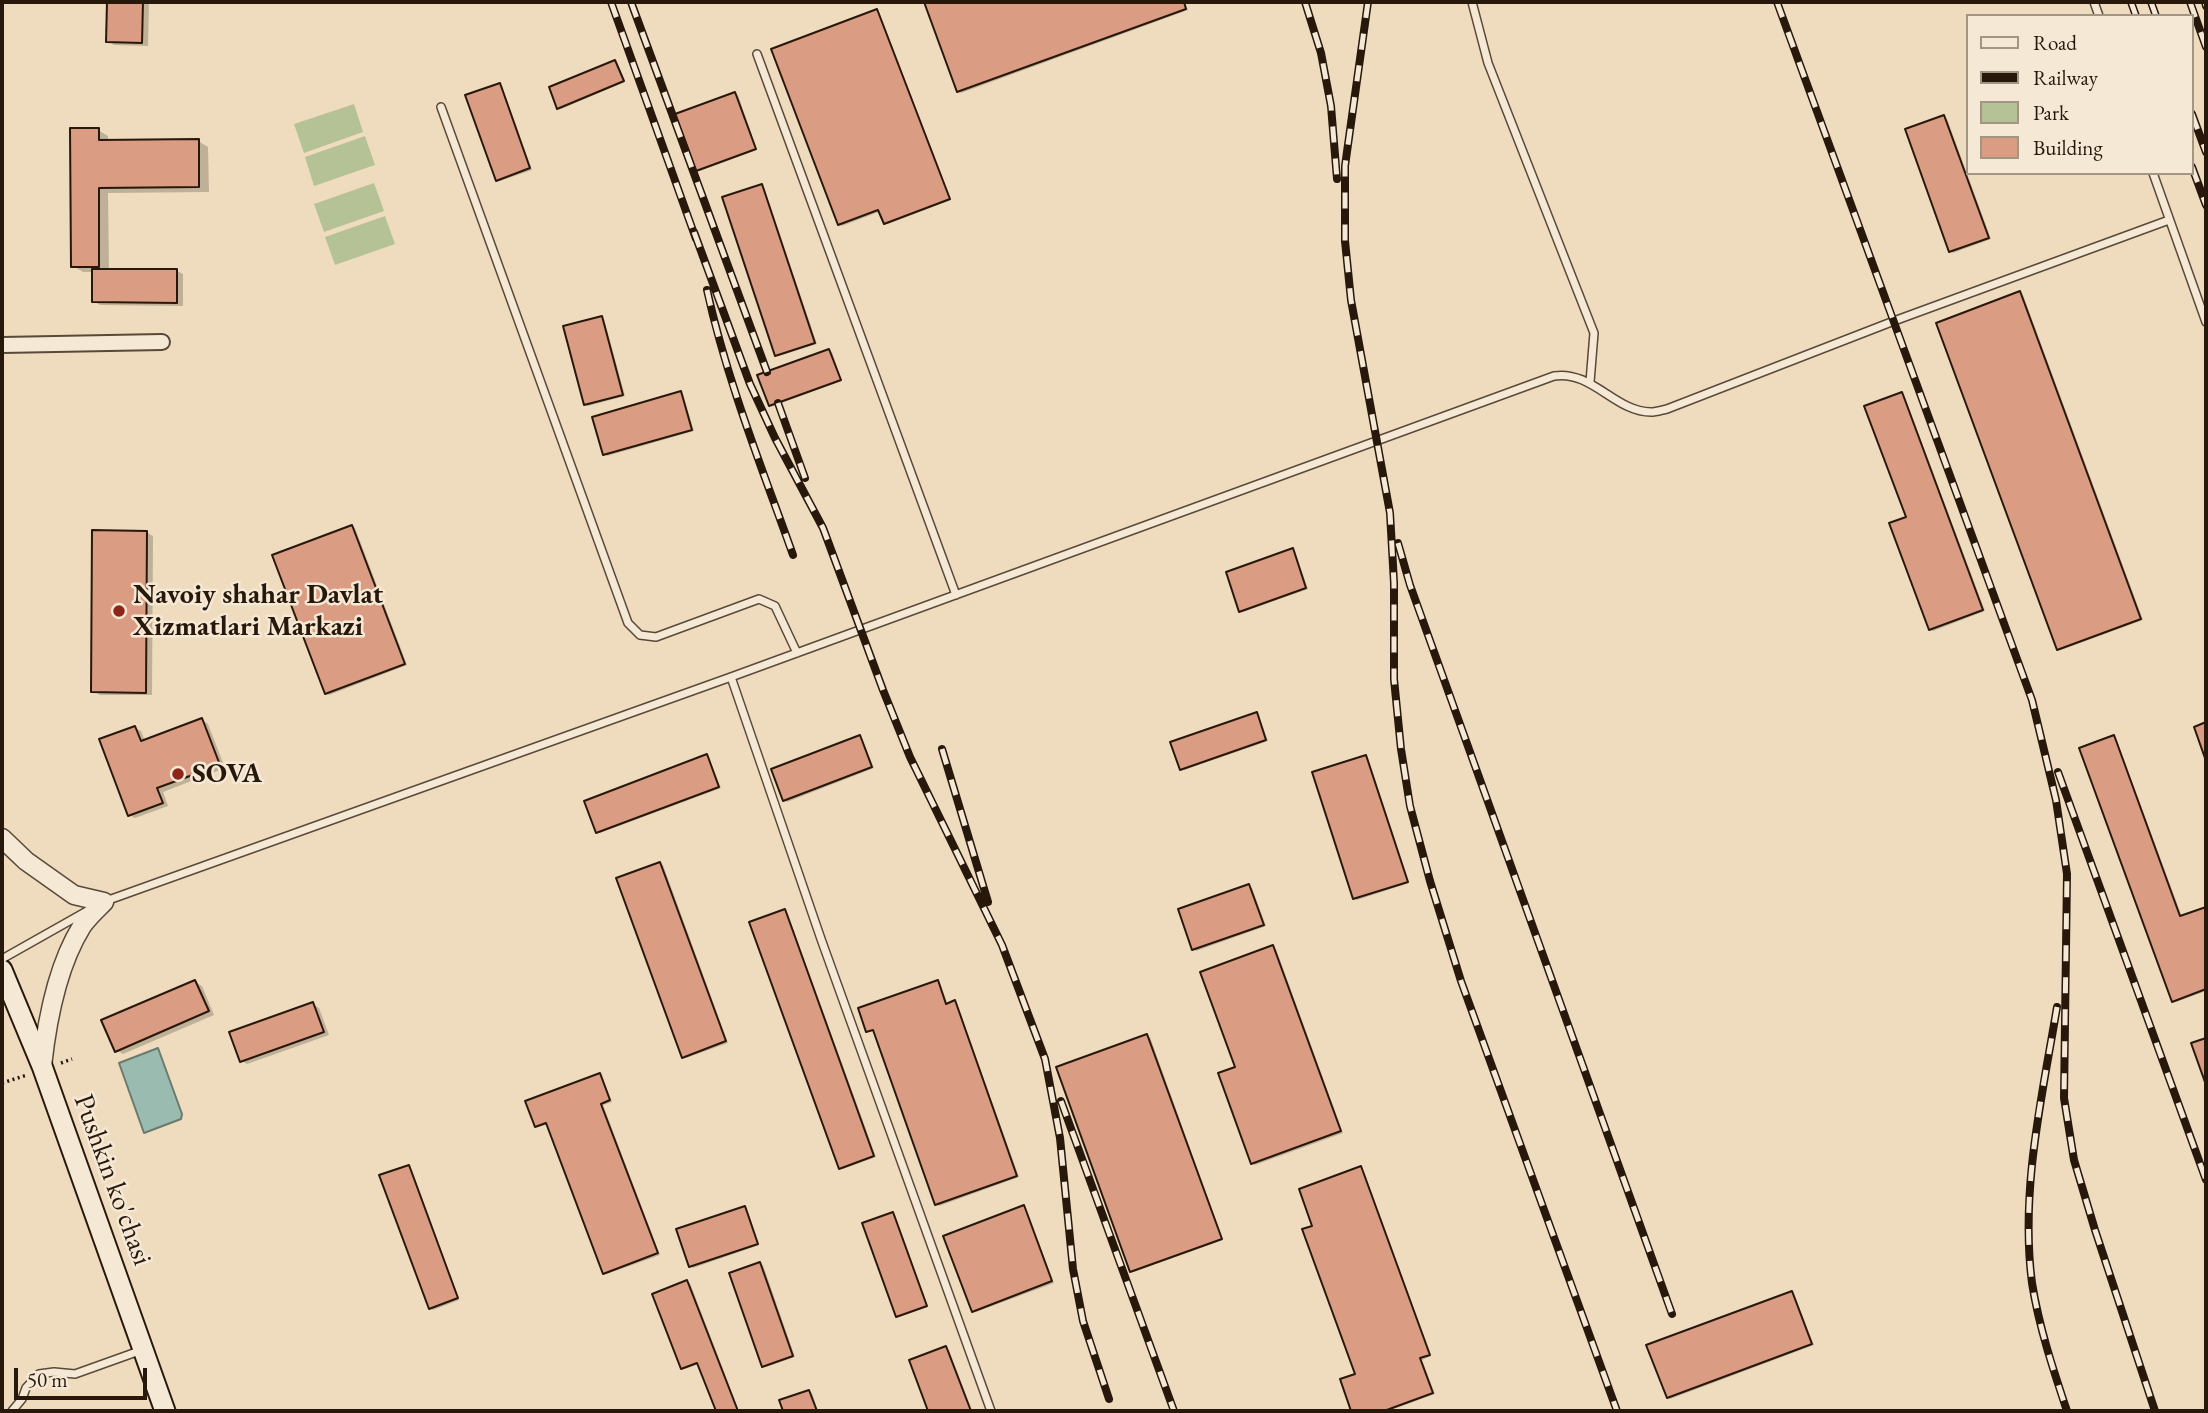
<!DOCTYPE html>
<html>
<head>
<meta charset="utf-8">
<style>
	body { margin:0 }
	#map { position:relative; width:2208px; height:1413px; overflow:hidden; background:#efdcbf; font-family:"EB Garamond",serif }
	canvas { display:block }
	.frame { position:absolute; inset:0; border:4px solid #27180b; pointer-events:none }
	.legend { position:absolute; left:1966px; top:14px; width:228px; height:161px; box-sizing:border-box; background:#f5e8d5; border:2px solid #a39584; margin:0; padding:9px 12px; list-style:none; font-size:21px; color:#27180b }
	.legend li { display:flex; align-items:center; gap:14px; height:35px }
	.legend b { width:35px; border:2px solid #a39584 }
	.scale { position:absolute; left:14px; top:1368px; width:133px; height:32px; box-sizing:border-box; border:4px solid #27180b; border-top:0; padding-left:9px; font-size:21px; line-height:24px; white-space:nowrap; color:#27180b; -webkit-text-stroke:5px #f5e8d5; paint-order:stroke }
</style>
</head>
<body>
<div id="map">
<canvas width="2208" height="1413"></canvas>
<div class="frame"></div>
<ul class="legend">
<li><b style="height:9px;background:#f5e8d5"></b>Road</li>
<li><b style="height:9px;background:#27180b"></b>Railway</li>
<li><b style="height:19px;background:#b5c295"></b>Park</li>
<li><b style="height:19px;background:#da9c82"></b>Building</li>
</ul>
<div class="scale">50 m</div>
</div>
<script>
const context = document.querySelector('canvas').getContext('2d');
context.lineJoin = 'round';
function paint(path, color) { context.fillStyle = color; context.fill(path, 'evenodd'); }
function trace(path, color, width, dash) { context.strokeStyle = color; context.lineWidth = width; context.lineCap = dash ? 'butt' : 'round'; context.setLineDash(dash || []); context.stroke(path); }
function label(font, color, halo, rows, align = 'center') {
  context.font = font + ' "EB Garamond",serif'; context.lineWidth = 5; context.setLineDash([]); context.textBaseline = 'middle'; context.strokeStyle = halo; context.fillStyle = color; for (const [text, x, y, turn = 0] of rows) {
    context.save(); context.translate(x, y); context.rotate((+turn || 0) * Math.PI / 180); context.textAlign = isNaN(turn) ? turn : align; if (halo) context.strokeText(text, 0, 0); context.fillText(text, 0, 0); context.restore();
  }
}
const green = new Path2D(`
	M354,104L363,132L304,153L294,124Z
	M365,136L375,165L314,186L305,157Z
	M374,183L384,211L324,232L314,204Z
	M385,216L395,244L335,265L325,237Z`);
const water = new Path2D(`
	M158,1048L182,1114L181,1119L144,1133L119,1063Z`);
const shadow = new Path2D(`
	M108,2H149L148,46L114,45L108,41Z
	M926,2H1185L1188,10L961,93L959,91Z
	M877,10L879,12L951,200L888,224L885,223L881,211L842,226L839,224Z
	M615,62L617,63L625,82L561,109L559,108Z
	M499,85L502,86L532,170L500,181L497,179Z
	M735,94L738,95L757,150L700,171L697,170Z
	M1944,117L1947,119L1991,239L1953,253L1951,251Z
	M98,130L108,136V142L198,141L208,147L209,192L108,193L109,271H177L183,274V306L100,305L94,301V272H83L73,266Z
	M762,186L764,188L817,344L779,356L777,355Z
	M2020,293L2023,295L2143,620L2061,650L2058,649Z
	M602,318L604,319L625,396L588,406L585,404Z
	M829,351L832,352L842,381L773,406L770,405Z
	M681,393L683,395L694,431L607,456L605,454Z
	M1902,394L1904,395L1985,611L1933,631L1930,629L1908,518Z
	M352,527L355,528L407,665L329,695L327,693Z
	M146,532L153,536L152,695H100L93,691Z
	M1292,550L1295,552L1308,589L1243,612L1241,610Z
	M1256,714L1259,716L1268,741L1184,770L1181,769Z
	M202,720L208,724L225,768L163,792L168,806L135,818L129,815L135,728L141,731L145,741Z
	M859,737L862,738L874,768L787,802L785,800Z
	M2113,737L2116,738L2182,917L2206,908V991L2176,1002L2174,1001Z
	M707,756L709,758L721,788L600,833L598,832Z
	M1366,756L1368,758L1409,883L1357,900L1355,898Z
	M660,863L663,865L728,1043L686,1058L683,1056Z
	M1249,886L1252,888L1266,926L1196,951L1194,949Z
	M785,911L787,912L876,1157L843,1169L840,1168Z
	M1273,947L1276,949L1343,1133L1255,1165L1253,1163L1237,1068Z
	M195,982L202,986L214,1015L123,1054L116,1050Z
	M938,982L940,983L948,1005L955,1002L957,1004L1019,1177L939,1206L937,1204L875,1031H868Z
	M313,1004L319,1008L329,1035L247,1064L241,1060Z
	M1147,1036L1150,1037L1223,1240L1134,1272L1132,1271Z
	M600,1075L602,1076L612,1102L603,1105L660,1255L607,1274L604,1273L548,1124L539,1127L536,1126Z
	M408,1167L411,1168L459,1300L433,1310L430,1308Z
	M1361,1168L1363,1170L1431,1356L1422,1360L1435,1394L1388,1411H1353L1342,1380L1358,1375L1314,1227Z
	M1023,1207L1026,1209L1054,1283L976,1312L973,1310Z
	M745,1208L747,1209L759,1245L693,1268L691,1266Z
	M893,1214L895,1215L928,1307L899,1317L897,1316Z
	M760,1264L763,1265L795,1357L766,1367L764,1366Z
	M687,1282L690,1283L739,1411H718L699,1364L685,1369L683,1368Z
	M1792,1293L1794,1294L1814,1345L1670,1399L1668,1397Z
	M946,1348L949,1350L972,1411H930L911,1361Z
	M809,1392L812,1393L818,1411H785L781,1401Z`);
const building = new Path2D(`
	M107,2H143L142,43L106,42Z
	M924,2H1184L1186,9L957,92Z
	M877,9L950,199L884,224L878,210L838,225L771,49Z
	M615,60L624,81L557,109L549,87Z
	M500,83L530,168L496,181L465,95Z
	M735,92L756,149L696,171L675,114Z
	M1944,115L1989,238L1949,252L1905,129Z
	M70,128H99V140L199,139V187L99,188V267H71Z
	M762,184L815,343L775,356L722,197Z
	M92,269H177V303L92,302Z
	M2020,291L2141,619L2057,650L1936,323Z
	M602,316L623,395L584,405L563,326Z
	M829,349L841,380L769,406L757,375Z
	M681,391L692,430L603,455L592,417Z
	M1902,392L1983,610L1929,630L1889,523L1906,517L1864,406Z
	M352,525L405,664L325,694L272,555Z
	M92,530L147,531L146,693L91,692Z
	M1293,548L1306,588L1239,612L1226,572Z
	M1257,712L1266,740L1180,770L1170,742Z
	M202,718L220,765L157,788L163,803L128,816L99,739L135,726L141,741Z
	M2206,722V761L2194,727Z
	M860,735L872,767L783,801L771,769Z
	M2114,735L2180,916L2206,907V989L2172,1002L2079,748Z
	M707,754L719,787L596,833L584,801Z
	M1366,755L1408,882L1353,899L1312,772Z
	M660,862L726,1041L682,1058L616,878Z
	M1249,884L1264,925L1192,950L1178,909Z
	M785,909L874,1156L839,1169L749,922Z
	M1273,945L1341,1131L1251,1164L1218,1073L1235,1067L1200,972Z
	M195,980L209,1011L115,1052L101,1020Z
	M938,980L946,1004L955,1000L1017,1176L935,1205L873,1030L866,1032L858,1008Z
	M313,1002L324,1032L240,1062L229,1032Z
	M1147,1034L1222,1239L1130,1272L1056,1067Z
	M2206,1038V1085L2191,1043Z
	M600,1073L610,1100L601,1104L658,1253L603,1274L546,1123L535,1127L525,1101Z
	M409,1165L458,1298L429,1309L379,1175Z
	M1361,1166L1430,1355L1420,1358L1433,1393L1384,1411H1351L1340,1379L1355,1374L1302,1229L1312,1226L1299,1189Z
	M1024,1205L1052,1281L972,1312L943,1236Z
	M745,1206L758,1244L689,1267L676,1229Z
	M893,1212L927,1306L896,1317L862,1223Z
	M760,1262L793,1356L762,1367L729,1273Z
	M687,1280L738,1411H716L697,1363L681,1369L652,1294Z
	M1792,1291L1812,1344L1667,1398L1646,1345Z
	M946,1346L971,1411H928L909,1360Z
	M809,1390L817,1411H783L779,1400Z`);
const path = new Path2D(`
	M61,1063L72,1059
	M2,1083L27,1075`);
const service = new Path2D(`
	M1472,2L1488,63L1594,333L1590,382
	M2094,2L2099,16
	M757,54L956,595
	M441,107L628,623L640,635L656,637L759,599L775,606L797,653
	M2153,173L2206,322
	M731,677L821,939L991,1411
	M103,902L731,677L1554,376C1592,370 1615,412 1651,412C1656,412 1662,410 1667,409L1894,321L2169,220
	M2,959L87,911
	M12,1411L22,1399L26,1388L39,1374L54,1372L75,1374L142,1350`);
const minor = new Path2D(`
	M2,345L162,342`);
const tertiary = new Path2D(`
	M2,838L26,861L74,895L104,902
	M42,1066C47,1020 57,966 82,926C88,917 97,909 104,902`);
const secondary = new Path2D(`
	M2,970L42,1066L165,1411`);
const rail = new Path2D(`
	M611,2L696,239
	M631,2L767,372
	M1305,2L1321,53L1331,106L1337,179
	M1368,2L1345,166V241L1351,300L1390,513L1394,583V679L1401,749L1410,806L1430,881L1461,981L1617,1411
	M1777,2L2032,700L2056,800L2067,874L2064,1098L2074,1160L2095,1230L2155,1411
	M2131,2L2136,16
	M2151,2L2156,16
	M2190,2L2206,47
	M2205,2L2206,6
	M2192,114L2206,152
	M2192,167L2206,205
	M694,232L750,384L775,438L823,528L883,690L910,757L1002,945L1045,1059L1060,1138L1073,1269L1083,1321L1109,1399
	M707,290C727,381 762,468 793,555
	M778,403L805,478
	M1398,543L1410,585L1672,1314
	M942,749L988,902
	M2058,772L2206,1180
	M2057,1007C2042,1097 2020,1191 2032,1283C2039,1327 2053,1369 2067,1411
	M1061,1101L1174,1411`);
const markers = [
	[119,611,7,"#8f2418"],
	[178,774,7,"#8f2418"]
];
const poiNames = [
	["Navoiy shahar Davlat",133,595],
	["Xizmatlari Markazi",133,627],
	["SOVA",192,774]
];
const streetNames = [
	["Pushkin ko'chasi",112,1180,70]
];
paint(green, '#b5c295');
paint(water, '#9abcb0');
trace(water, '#6c7a6e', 2);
paint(shadow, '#0003');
paint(building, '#da9c82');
trace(building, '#27180b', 2);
trace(service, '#594938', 10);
trace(minor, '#594938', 18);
trace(tertiary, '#594938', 21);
trace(secondary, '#27180b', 23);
trace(path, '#27180b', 3.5, [2, 3.5]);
trace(service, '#f5e8d5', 7);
trace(minor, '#f5e8d5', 14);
trace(tertiary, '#f5e8d5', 18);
trace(secondary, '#f5e8d5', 19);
trace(rail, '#27180b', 8);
trace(rail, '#f5e8d5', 5, [16]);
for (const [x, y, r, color] of markers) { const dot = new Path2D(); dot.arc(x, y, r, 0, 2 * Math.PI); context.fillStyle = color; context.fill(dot); trace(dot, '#f5e8d5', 2.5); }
label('bold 28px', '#27180b', '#f5e8d5', poiNames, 'left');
label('28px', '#27180b', '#f5e8d5', streetNames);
</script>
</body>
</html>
